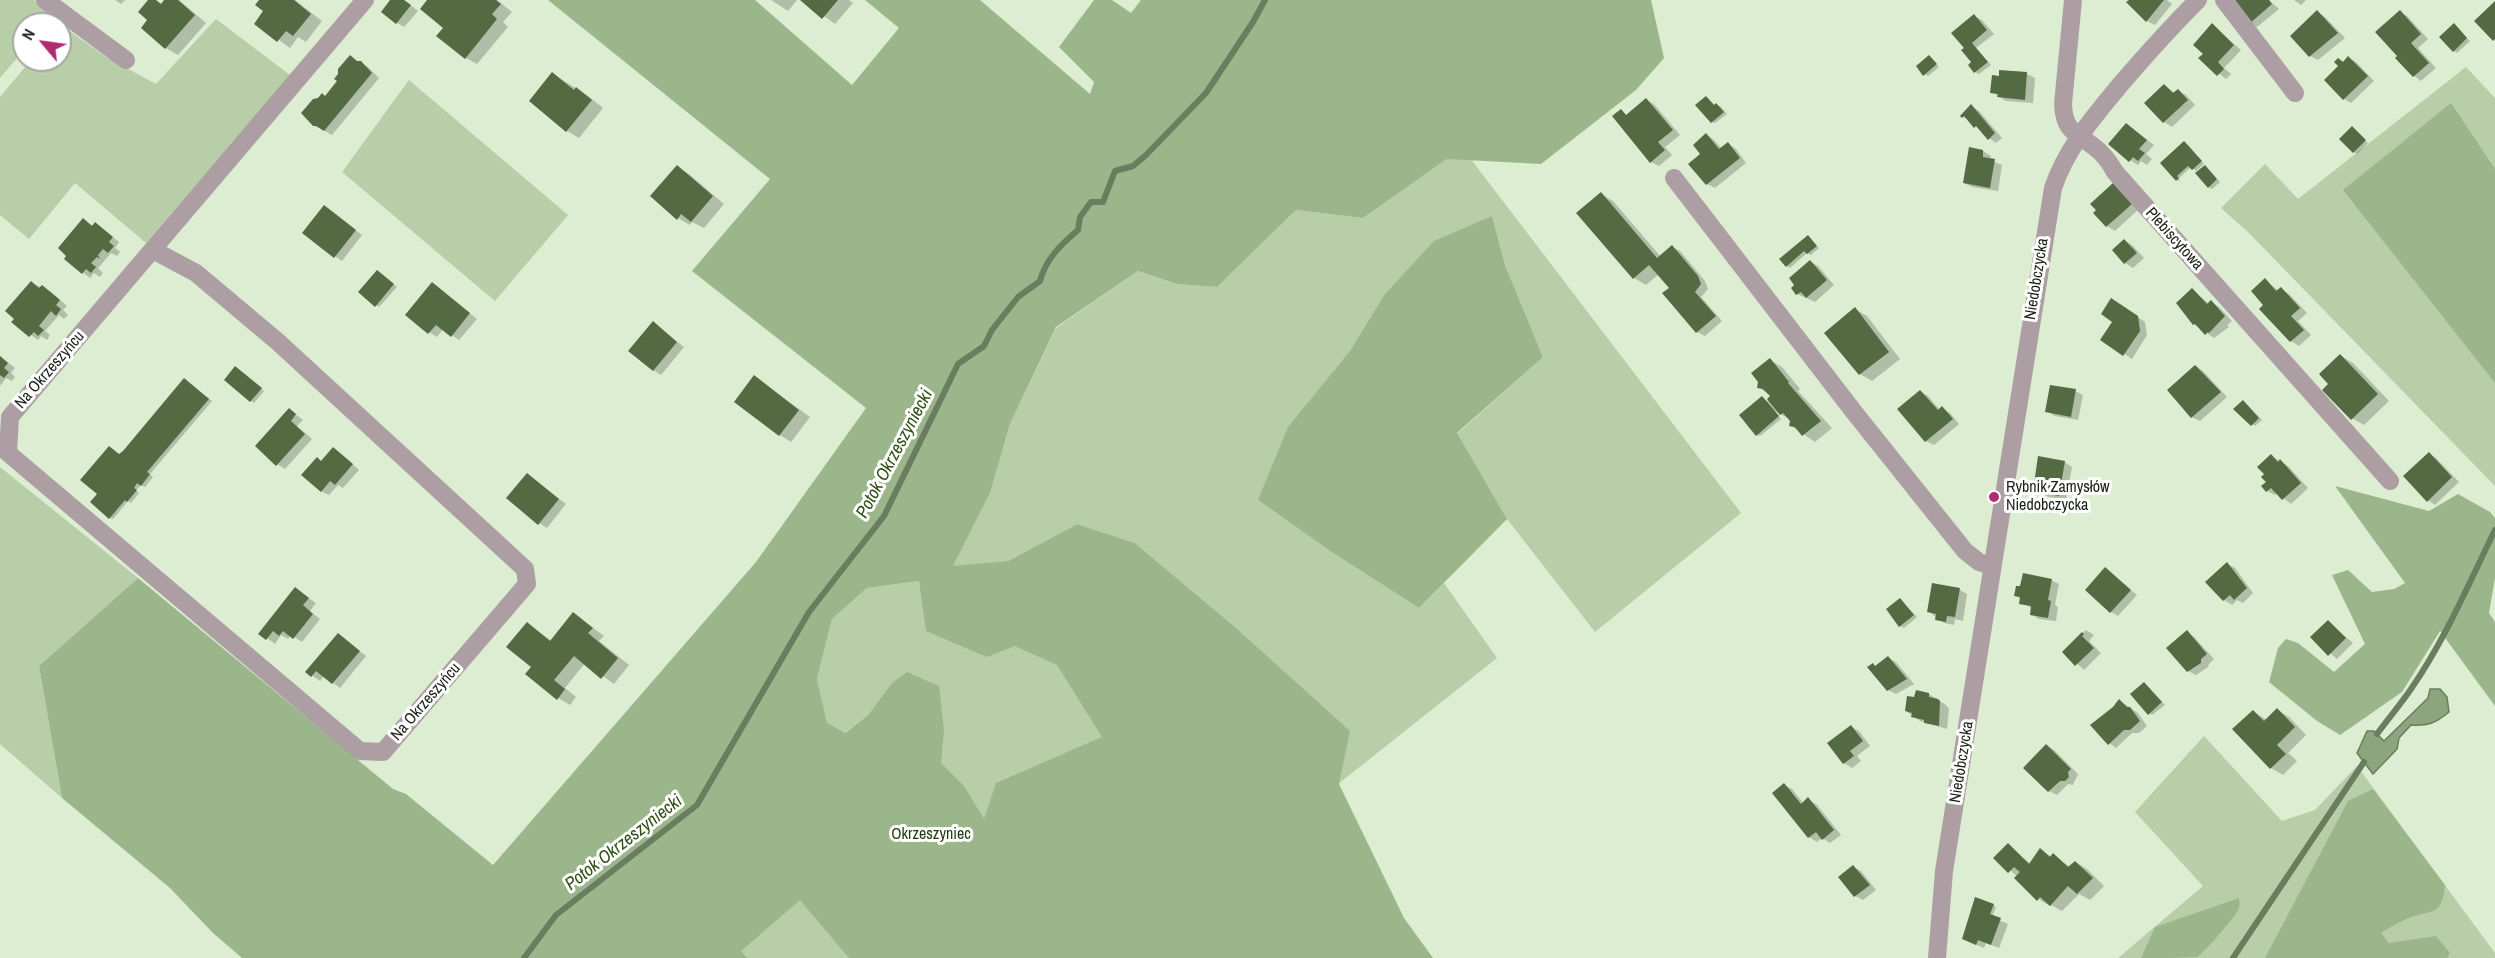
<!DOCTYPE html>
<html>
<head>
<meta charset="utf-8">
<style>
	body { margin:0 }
	#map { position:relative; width:2495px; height:958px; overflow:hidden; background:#dcedd1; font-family:"Archivo Narrow",sans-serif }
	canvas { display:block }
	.north { position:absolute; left:12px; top:12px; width:60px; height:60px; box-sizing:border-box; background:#fff; border:2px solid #a4a6a2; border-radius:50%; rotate:299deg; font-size:16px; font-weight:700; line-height:24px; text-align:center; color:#1b2117 }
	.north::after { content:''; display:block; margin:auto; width:21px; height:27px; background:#af2b73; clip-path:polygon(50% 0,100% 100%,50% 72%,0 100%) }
</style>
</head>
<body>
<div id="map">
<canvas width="2495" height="958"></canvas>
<div class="north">N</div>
</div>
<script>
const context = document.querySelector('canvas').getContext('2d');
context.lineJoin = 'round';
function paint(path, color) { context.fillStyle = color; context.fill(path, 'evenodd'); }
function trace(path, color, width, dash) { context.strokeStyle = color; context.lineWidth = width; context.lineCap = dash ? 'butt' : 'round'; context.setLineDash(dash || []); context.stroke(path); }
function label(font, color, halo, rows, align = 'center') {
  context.font = font + ' "Archivo Narrow",sans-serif'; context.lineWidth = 6; context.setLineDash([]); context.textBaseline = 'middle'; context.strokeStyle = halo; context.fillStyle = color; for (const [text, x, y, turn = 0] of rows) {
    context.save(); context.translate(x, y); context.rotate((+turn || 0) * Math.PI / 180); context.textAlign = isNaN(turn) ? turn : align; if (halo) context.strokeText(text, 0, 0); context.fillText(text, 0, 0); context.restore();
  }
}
const green = new Path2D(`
	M0,0H34L53,16L46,24H24V50L0,78Z
	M216,19L290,75L146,243L75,183L29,239L0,215V97L31,60H60L61,25L106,57L156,84Z
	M2466,67L2495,98V486L2249,233L2221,208L2265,164L2298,199Z
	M409,80L568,215L495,301L342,172Z
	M1470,158L1741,513L1595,632L1507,519L1457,434L1543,357L1505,265L1492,216L1391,289L1350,351L1258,500L1330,551L1419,608L1444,583L1497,658L1338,784L1349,731L1235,627L1135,543L1077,524L1008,561L952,567L990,493L1010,424L1056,328L1138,271L1177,284L1217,287L1296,210L1363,218L1447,159Z
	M0,467L138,578L39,666L62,798L0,744Z
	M1021,572L1160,707L1021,958H651L894,699L891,684L868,715L844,733L827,724L817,679L832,619L867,588L920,581L926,631Z
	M2204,736L2282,821L2315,810L2357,766L2495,953V958H2118L2203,886L2135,812Z`);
const forest = new Path2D(`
	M548,0H755L852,85L899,28L865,0H980L1090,94L1094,82L1059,47L1094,0H1112L1131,13L1141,0H1651L1664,58L1636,90L1541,164L1447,159L1363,218L1296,210L1217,287L1177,284L1138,271L1056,327L1010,424L990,493L953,566L1008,561L1077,524L1135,543L1235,627L1350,731L1339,784L1404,918L1433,958H849L800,900L741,951L747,958H242L213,933L170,888L62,798L39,666L138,578L393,789L406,794L493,865L756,562L866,408L692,271L770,179ZM919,581L926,631L987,657L1015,646L1057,665L1102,737L996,783L984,819L964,786L941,763L944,730L939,686L907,672L891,684L868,715L845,733L827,723L817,679L832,619L867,588Z
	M2451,103L2495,169V383L2343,190Z
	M1492,216L1505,265L1543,357L1457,433L1507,519L1419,608L1330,551L1258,500L1288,427L1350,351L1385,294L1434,241Z
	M2335,486L2429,511L2458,494L2490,512L2495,518V578L2489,613L2495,622V706L2440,631L2402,692L2340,735L2317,721L2269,682L2278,648L2286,639L2298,643L2334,672L2365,644L2332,575L2348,570L2372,592L2394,589L2405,583Z
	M2373,789L2445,885C2442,918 2431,909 2406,919C2398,923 2388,928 2381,933L2389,943L2436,936L2450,953L2447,958H2265L2348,801Z
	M2239,898C2239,901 2240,905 2239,908C2238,914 2202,955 2197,957C2182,958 2158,958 2141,958L2155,927Z`);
const water = new Path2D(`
	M2430,689H2440L2447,697L2449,712C2436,723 2428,726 2411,725L2399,738L2397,749L2373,774L2357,753L2367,731H2374L2384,741L2428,698Z`);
const shadow = new Path2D(`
	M115,0H125L121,4Z
	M150,0L162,4L166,0H179L206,23L178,55L166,48L143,28L149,20Z
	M261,0H295L322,21L306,42L298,37L290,48L256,23L265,11Z
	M392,0H404L418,11L404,27L397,23Z
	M429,0H497L512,12L503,22L508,27L477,64L466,58Z
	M771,0H797L788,11Z
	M802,0H849L853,3L835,24Z
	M2131,0H2167L2172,4L2155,25L2147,21Z
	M2237,0H2269L2279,9L2257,27L2250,22Z
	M2294,0H2306L2301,5Z
	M2317,12L2325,17L2345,38L2318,60L2310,56Z
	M2400,12L2407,16L2428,39L2418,48L2436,68L2421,81L2414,76Z
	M1974,16L1982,20L1994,34L1976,48L1991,65L1979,74L1975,72L1967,48Z
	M2212,25L2241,50L2224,68L2231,74L2226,79L2200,58L2205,54Z
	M2457,27L2470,41L2457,53L2454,51Z
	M1929,57L1939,67L1928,76L1924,74Z
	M2349,58L2356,62L2374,81L2351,103L2344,99L2339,59L2344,62Z
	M359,62L368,67L379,78L332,135L314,125L326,97Z
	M553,74L588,96L603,108L579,138L567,131L531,100Z
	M2027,74L2035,78L2033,103L2006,101L1992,92Z
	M2165,86L2175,93L2178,91L2186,95L2195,105L2172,127L2164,122L2146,103Z
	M1706,98L1715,106H1720L1727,114L1715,123L1712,122Z
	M1646,100L1654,104L1680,135L1665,147L1672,155L1659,166L1651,162L1621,110L1627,116Z
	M1971,106L1979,111L2002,138L1996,143L1989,138L1971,121L1963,117Z
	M2127,125L2154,145L2146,154L2152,159L2147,165L2141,161L2138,165L2130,160Z
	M2352,128L2368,143L2357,154L2354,152Z
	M1707,135L1714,140L1722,149L1728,144L1736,149L1746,163L1715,188L1707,184L1702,154Z
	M2188,145L2204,164L2196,171L2191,167L2179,178L2180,182L2162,163Z
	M1983,151L1991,156L1990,160L2002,165L1998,191L1972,187L1964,183Z
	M677,167L689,174L724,204L704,228L692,222L690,225L678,218Z
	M2205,167L2220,182L2212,189L2209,187Z
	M2113,185L2139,209L2115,231L2107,226L2095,213Z
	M1601,194L1613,201L1661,257L1672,247L1680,251L1705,281L1708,289L1701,297L1722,321L1705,336L1697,332L1671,288L1659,274L1646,285L1634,278Z
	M325,207L362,235L342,261L335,256Z
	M83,220L93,226L103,229L119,242L115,248L120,252L117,256L111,253L98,268L103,273L100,277L94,273L90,278L66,259Z
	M1808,237L1819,248L1811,255L1807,253L1790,268L1787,266Z
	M2125,241L2132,245L2144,258L2133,268L2125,263L2114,250Z
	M1811,262L1818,266L1834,285L1815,302L1797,294Z
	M381,273L397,287L379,307L376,305Z
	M2265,280L2279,291L2281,289L2289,294L2307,313L2298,321L2311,335L2299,346L2291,341L2261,309L2265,305Z
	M31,283L50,291L67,306L63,310L68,315L64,319L59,315L45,331L50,335L47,340L41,336L38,340L13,322Z
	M432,284L477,319L459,340L443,329L437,337L429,332Z
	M2193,290L2209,304L2211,302L2219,307L2232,321L2227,325L2229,327L2214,338L2194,324Z
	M2119,304L2145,322L2147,335L2132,359L2102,339L2114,322Z
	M1855,309L1867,316L1900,359L1872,381L1860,374Z
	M653,323L684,347L661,375L653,370Z
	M0,356L15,368L11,373L15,377L12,381L6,378L0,386Z
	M2341,356L2353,363L2389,401L2364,425L2352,418L2330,384Z
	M1770,360L1782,367L1800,389L1798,391L1832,428L1815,442L1791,426V420L1775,411L1781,419L1760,436L1757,435L1763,398L1767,401L1772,397L1759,387Z
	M2196,366L2203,371L2227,397L2200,421L2192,417Z
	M238,370L264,391L254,403L251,401Z
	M754,377L810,417L791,442L780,435Z
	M185,380L212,401L150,474L153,477L145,487L141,485L136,490L139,493L131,503L128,501L113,519L110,518L99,494L120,456Z
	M2075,391L2083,395L2078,420L2055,416L2047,411Z
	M1921,392L1928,396L1940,410L1942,408L1950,413L1959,424L1934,445L1926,441Z
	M2244,402L2262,420L2255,426L2252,424Z
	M290,410L303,420L297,426L312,439L285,469L277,464Z
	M341,454L359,470L343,488L338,485L329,495L321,491L322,462Z
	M2429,454L2436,458L2459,482L2435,505L2428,500Z
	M2271,456L2288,466L2308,488L2291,504L2277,493L2275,495L2267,491Z
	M2064,462L2072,467L2066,500L2045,496L2038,491Z
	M527,475L566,504L547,528L539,523Z
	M2227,564L2235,568L2253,593L2243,603L2237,600L2232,605L2224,600L2207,582Z
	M2105,569L2137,595L2118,616L2111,612Z
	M2051,580L2059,584L2055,605L2058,607L2056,621L2039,619L2031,614L2032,608L2021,603V599L2016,596Z
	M295,589L316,603L310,611L320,619L302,642L291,635L288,639L281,635L275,644L260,633Z
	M1960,590L1967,594L1963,621L1955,619L1954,625L1944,623L1928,611Z
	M1901,600L1917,617L1904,628L1900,626Z
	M574,614L604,636L599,641L629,665L614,684L585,663L565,688L576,697L570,705L558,698L533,667L527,624L552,641Z
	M2328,622L2353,643L2337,659L2312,637Z
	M2086,630L2094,635L2089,641L2101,653L2084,670L2064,652Z
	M2187,632L2194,637L2214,659L2209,664L2208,667L2196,675L2188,671Z
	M338,635L366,656L340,688L324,676L320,681L307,672Z
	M1888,658L1896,662L1914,684L1896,694L1888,690L1877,667Z
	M2144,683L2165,705L2152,715L2149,713Z
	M1929,694L1946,705L1949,709L1947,729L1920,721L1906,711L1916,699Z
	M2120,701L2138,713L2147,726L2139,733H2132L2116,748L2109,743L2093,725Z
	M2277,710L2289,717L2306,735L2288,753L2297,761L2283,775L2271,768L2253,712L2267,720Z
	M1851,727L1859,731L1870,746L1857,756L1861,761L1852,768L1844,763L1829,743Z
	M2046,745L2054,750L2078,774L2073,785L2068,784L2057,795L2049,791Z
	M1784,785L1792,789L1804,804L1809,800L1817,805L1841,835L1830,843L1822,838L1817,842L1809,837L1774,793Z
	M2008,845L2031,864L2041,850L2052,857L2054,855L2070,867L2075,862L2087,869L2104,886L2090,900L2079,894L2062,911L2051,905L2050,906L2038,899L2018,877L1996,858Z
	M1853,867L1861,871L1876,890L1863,900L1855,896Z
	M1993,905L1996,907L1992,917L2008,924L1999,948L1986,943L1984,948L1972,943Z`);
const stream = new Path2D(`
	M2377,734C2388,719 2400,705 2411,689C2445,640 2469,583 2495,530
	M524,958L556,915L697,805L809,612L884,516L958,364L984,346L992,330L1018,297L1040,281C1046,258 1061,245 1078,230L1080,217L1091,202H1103L1115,171L1133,166L1146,155L1206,93L1253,22L1265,0
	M2233,958L2364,762`);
const building = new Path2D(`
	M148,0H156L161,4L164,0H178L195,15L165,49L141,28L147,20L138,12Z
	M259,0H294L311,14L293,36L286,31L277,42L254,24L263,11L255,5Z
	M390,0H404L411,5L396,24L381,12Z
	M427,0H496L501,4L492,14L497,19L465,59L436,36L443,28L420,9Z
	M800,0H838L822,19Z
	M2129,0H2164L2146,22L2126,2Z
	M2235,0H2269L2272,4L2249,24Z
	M2495,1V39L2493,41L2474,21Z
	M2317,10L2338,33L2309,57L2290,36Z
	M2400,10L2421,34L2411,43L2429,63L2413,77L2395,58L2397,56L2375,32Z
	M1974,14L1987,30L1972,43L1988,62L1974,73L1968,65L1971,62L1961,50L1964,48L1951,33Z
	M2212,23L2234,45L2218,62L2224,69L2217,76L2198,58L2203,54L2193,45Z
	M2454,23L2467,38L2453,52L2439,37Z
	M350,55L357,61H361L372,73L324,131L316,126H313L301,113L313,99L318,98L322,93L325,96L337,81L334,79L338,74V69Z
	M1929,55L1937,64L1923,76L1916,66Z
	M2348,56L2368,76L2343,100L2324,80L2338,66L2334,62L2338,58L2343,62Z
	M1999,70L2027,72L2025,100L1997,97L1998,94L1990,93L1992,75L1999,76Z
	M552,72L574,90L576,87L592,100L566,132L529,101Z
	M2164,84L2173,93L2178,89L2188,100L2163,123L2144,103Z
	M1706,96L1714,105L1716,103L1724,112L1711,123L1695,105Z
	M1646,98L1673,130L1658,142L1665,150L1650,163L1612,116L1621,109L1626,115Z
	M1971,104L1995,133L1988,140L1976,126L1974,128L1964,116L1962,118L1960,116Z
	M2126,123L2147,140L2139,149L2145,153L2138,161L2133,157L2129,162L2108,144Z
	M2352,126L2366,140L2353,153L2339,139Z
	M1706,133L1719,149L1728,142L1740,158L1706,185L1688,164L1700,154L1693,145Z
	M2184,141L2202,161L2192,170L2188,166L2177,176L2179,178L2176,181L2160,163Z
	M1969,147L1983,150V157L1995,159L1990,188L1963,183Z
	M677,165L713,196L691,222L681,214L677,220L650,196Z
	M2205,165L2217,179L2208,188L2195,173Z
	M2113,183L2132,204L2106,227L2093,213L2096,210L2090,204Z
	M1601,192L1657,258L1672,245L1698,276L1701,284L1695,292L1716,316L1696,333L1662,293L1669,288L1649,265L1633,279L1576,213Z
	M324,205L356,230L334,258L302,233Z
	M83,218L92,226L95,222L113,237L109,242L114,246L108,253L103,249L98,255L100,259L97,257L91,263L96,267L91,273L86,269L82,274L64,259L66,256L58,248Z
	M1808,235L1817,246L1807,254L1804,251L1786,267L1779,259Z
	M2124,239L2137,253L2124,264L2112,250Z
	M1810,260L1827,280L1806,298L1801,292L1796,295L1791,288L1794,285L1789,278Z
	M377,270L394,284L375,307L358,292Z
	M2265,278L2276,291L2281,287L2300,308L2291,316L2304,330L2290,342L2259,309L2263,305L2251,291Z
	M31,281L39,288L42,285L60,300L56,305L61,309L56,316L51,311L39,326L44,330L38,336L34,332L29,337L11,322L14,319L5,311Z
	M432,282L470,313L451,337L436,325L428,334L405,315Z
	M2192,288L2207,304L2211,300L2225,316L2209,333L2208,332L2205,335L2195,324L2193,325L2176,303Z
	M2111,298L2138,316L2140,331L2123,356L2100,340L2112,322L2101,314Z
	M1855,307L1889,352L1859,375L1824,333Z
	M653,321L677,342L653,371L628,351Z
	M2340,354L2378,394L2351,420L2322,390L2328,384L2319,374Z
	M0,356L8,363L4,368L9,372L4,378L0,375Z
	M1770,358L1789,382L1788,383L1821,421L1802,436L1795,427L1789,426L1790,421L1783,413L1780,415L1767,399L1770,396L1763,389L1757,388L1758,382L1751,373Z
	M2195,365L2221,392L2191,418L2167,390Z
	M235,366L262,388L250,402L224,380Z
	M754,375L799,410L779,436L734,402Z
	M184,378L209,399L147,472L150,474L141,486L137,483L134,488L137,490L127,502L125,500L109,519L90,502L97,494L80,480L109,446L119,454L123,451Z
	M2050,385L2076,389L2071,417L2045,412Z
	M1920,390L1938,410L1942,406L1953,419L1925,442L1897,409Z
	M1762,396L1779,416L1756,436L1739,415Z
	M2243,400L2259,418L2251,426L2233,409Z
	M289,408L296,414L291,421L305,434L276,466L255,446Z
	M333,447L353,464L335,485L330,481L321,492L301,475L317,457L321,461Z
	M2429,452L2452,477L2427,502L2403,476Z
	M2271,454L2278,462L2280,459L2301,483L2282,500L2271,488L2266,492L2261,486L2266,482L2261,477L2264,474L2257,467Z
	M2038,456L2065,461L2059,496L2036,492L2037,485L2034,484Z
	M527,473L559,499L538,525L506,498Z
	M2227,562L2247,588L2234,600L2230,595L2223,601L2205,582Z
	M2105,567L2131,590L2110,613L2085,590Z
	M2023,573L2052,579L2048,600L2051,601L2048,618L2030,615L2031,606L2019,604L2020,597L2014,596L2016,586H2020Z
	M1932,583L1960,588L1955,617L1947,616L1946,622L1935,620L1936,614L1927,612Z
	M295,587L309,598L303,605L313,614L293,639L283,631L279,636L273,631L266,640L258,634Z
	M1900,598L1914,615L1899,627L1886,609Z
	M573,612L593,628L588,633L618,658L601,679L574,656L554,680L565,689L557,700L525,674L531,667L506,647L527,622L550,641Z
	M2328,620L2346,638L2328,656L2310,637Z
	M2187,630L2207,654L2201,659V663L2187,672L2166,648Z
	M2082,632L2084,634L2082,636L2094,648L2075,666L2062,652Z
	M338,633L360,651L332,684L316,671L311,677L305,672Z
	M1888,656L1907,679L1887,691L1867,667L1873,663L1875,666Z
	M2144,682L2162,702L2148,715L2130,694Z
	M1916,690L1929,693V697L1938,699L1940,701L1939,726L1924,723V720L1911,717L1912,713L1905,711L1907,696L1914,697Z
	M2119,699L2127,707H2130L2140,721L2130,730H2124L2108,745L2090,725L2113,707Z
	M2277,708L2295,727L2277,745L2286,754L2270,769L2232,729L2253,710L2264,721Z
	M1851,725L1863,741L1850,751L1854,756L1843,764L1827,743Z
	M2046,744L2071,769L2068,772L2069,777L2065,781H2060L2048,792L2023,768Z
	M1784,783L1801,804L1808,797L1834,830L1822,840L1816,832L1808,838L1772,793Z
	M2008,843L2029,864L2040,848L2050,857L2053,853L2068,867L2075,861L2093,878L2077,894L2068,886L2050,906L2040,897L2037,901L2014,878L2020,872L2014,867L2008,873L1993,858Z
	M1853,865L1870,885L1854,897L1838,877Z
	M1975,897L1994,904L1990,914L2001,918L1991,945L1978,940L1976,945L1962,939Z`);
const minor = new Path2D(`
	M45,0L126,60
	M2073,0L2063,104C2064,131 2075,132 2093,146C2103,153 2109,161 2115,172L2390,481
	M2224,0L2295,93
	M1674,178L1854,412L1965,551L1979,562L1992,566
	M153,250L196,273L278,342L525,569L527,584L383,752L360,751L8,453L10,417L365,0
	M1937,958L1944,871L2053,188C2067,147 2093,118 2120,85C2145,56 2171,27 2198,0`);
const markers = [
	[1994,497,6,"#af2b73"]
];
const streetNames = [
	["Plebiscytowa",2174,239,48],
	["Niedobczycka",2037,279,-81],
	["Na Okrzeszyńcu",50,370,-49],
	["Na Okrzeszyńcu",426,702,-49],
	["Niedobczycka",1962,762,-81]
];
const poiNames = [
	["Rybnik Zamysłów",2006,488],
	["Niedobczycka",2006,506]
];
const parkNames = [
	["Okrzeszyniec",931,835]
];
const waterNames = [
	["Potok Okrzeszyniecki",895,454,-62],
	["Potok Okrzeszyniecki",624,843,-38]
];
paint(green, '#b7cea8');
paint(forest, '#9cb68c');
paint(water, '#8ca57c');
trace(water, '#6a7d5e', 1.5);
paint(shadow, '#0003');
trace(stream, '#6a7d5e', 6);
paint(building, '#536a43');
trace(minor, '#ac9ea3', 18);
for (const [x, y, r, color] of markers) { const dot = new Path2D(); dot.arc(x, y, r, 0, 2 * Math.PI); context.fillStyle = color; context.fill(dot); trace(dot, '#fff', 2); }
label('16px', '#1b2117', '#fff', streetNames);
label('16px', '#1b2117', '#fff', poiNames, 'left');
label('16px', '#1f380a', '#fff', parkNames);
label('italic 18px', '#2f4f13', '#fff', waterNames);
</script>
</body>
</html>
